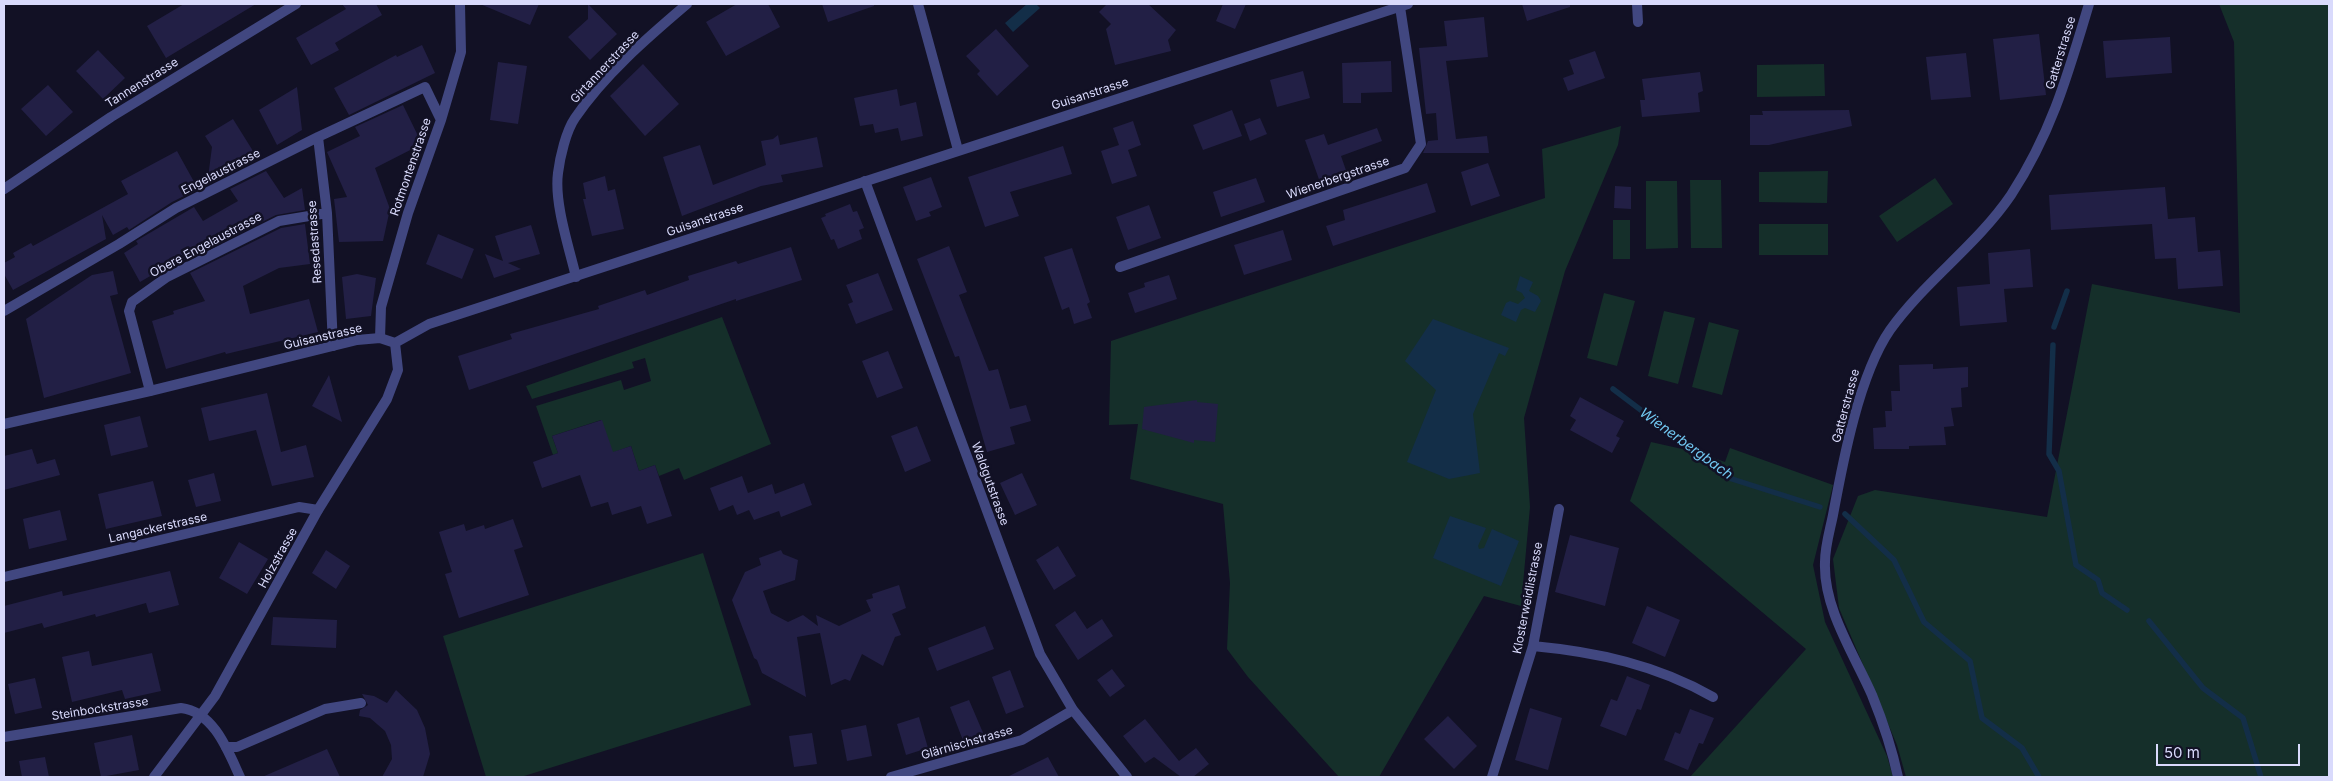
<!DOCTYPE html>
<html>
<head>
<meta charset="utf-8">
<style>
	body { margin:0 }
	#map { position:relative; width:2333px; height:781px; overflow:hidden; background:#121125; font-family:Inter,sans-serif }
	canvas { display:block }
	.frame { position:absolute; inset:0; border:5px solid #d9dafc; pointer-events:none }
	.scale { position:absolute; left:2156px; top:744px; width:144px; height:22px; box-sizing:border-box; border:2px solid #d9dafc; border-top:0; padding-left:6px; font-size:15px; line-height:18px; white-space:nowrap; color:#d9dafc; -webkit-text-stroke:4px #121125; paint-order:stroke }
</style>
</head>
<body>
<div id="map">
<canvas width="2333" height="781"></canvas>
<div class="frame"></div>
<div class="scale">50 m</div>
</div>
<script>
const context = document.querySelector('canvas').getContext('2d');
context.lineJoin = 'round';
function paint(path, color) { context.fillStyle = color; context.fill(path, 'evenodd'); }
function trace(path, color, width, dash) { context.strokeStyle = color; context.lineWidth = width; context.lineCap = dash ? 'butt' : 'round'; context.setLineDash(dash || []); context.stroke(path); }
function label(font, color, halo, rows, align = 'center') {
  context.font = font + ' Inter,sans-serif'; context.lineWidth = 5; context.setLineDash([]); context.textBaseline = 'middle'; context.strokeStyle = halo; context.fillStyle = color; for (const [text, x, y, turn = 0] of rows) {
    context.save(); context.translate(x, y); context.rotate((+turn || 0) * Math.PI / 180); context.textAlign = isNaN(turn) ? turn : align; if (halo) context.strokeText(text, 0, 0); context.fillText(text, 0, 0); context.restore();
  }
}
const green = new Path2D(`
	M2219,4H2329V777H1906L1897,745L1839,608L1833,559L1858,496L1875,490L2047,517L2092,284L2240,313L2234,42Z
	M1824,64L1825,96L1757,97V65Z
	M1621,126L1618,145L1565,271L1524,418L1530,507L1521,606L1484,596L1379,777H1339L1248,677L1227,649L1230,583L1223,504L1130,479L1138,424L1109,425L1111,341L1545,198L1542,149Z
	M1828,171L1827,203L1759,202V172Z
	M1935,178L1953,204L1897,242L1879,216Z
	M1690,180H1721L1722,248H1691Z
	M1646,181H1677L1678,248L1646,249Z
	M1613,220H1630V259H1613Z
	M1759,224H1828V255H1759Z
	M1604,293L1635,301L1617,366L1587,358Z
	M1664,311L1695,318L1678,384L1648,376Z
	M722,317L771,444L684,480L679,468L659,476L655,465L639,471L631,446L609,454L601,420L552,436L558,453L553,455L536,406L621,380L624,390L651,381L645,358L632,362L634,368L532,399L526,386Z
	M1709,322L1739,330L1722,395L1692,387Z
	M1651,442L1700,453L1725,462L1730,448L1833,485L1813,565L1825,622L1887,756L1893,777H1690L1806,649L1630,501Z
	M703,553L751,705L521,777H486L443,636Z`);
const water = new Path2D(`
	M1027,4H1036L1040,8L1013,32L1005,23Z
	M1520,276L1533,282L1529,291L1538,296L1541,301L1535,312L1525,308L1521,310L1516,322L1501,315L1506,303L1510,301L1518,304L1525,298L1522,293L1516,290Z
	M1433,319L1509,348L1505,356L1499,353L1473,414L1480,473L1449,479L1407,462L1436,390L1405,361Z
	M1450,516L1486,528L1478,546L1479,549L1484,548L1492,529L1519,541L1501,586L1433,558Z`);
const stream = new Path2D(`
	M2054,327L2067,291
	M2053,345L2049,454L2059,471L2076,565L2098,580L2102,593L2127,610
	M1613,389L1732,479L1820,507
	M1845,514L1894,560L1924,622L1970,661L1982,718L2022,748L2039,777
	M2149,621L2203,688L2243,718L2261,777`);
const building = new Path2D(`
	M184,4H256L166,58L147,26Z
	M342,4H376L382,15L335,43L339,50L311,65L296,38L346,9Z
	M480,4H539L530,25Z
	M588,4L617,34L590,60L568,37L588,19Z
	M737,4H768L780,27L726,56L706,22Z
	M822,4H874V6L828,22Z
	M1107,4H1148L1176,30L1168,40L1171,51L1115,65L1106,29L1111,24L1099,12Z
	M1223,4H1246L1235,29L1216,21Z
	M1522,4H1570V7L1527,21Z
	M1484,17L1488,57L1446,61L1456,139L1487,136L1489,153H1423L1428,141L1438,140L1436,113L1426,114L1419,48L1447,46L1444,21Z
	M996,29L1029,66L997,96L977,74L980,71L966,56Z
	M2039,34L2046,95L2000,100L1993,39Z
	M2170,37L2172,73L2106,78L2103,41Z
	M422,45L435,73L349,115L334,88L396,55L397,57Z
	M98,50L125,78L103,99L76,71Z
	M1595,51L1605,78L1568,91L1563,78L1574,74L1569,60Z
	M1966,53L1971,97L1931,100L1926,57Z
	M1391,61L1392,92L1361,93V103H1343L1342,63Z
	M498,62L527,66L518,124L490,120Z
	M643,64L679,104L645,136L610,96Z
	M1303,71L1310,98L1277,107L1270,80Z
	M1700,72L1703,91L1698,93L1700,112L1642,117L1640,100H1645L1642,79Z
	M48,85L73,112L46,136L21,109Z
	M297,87L302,130L277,145L259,110Z
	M897,89L900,106L916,102L923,136L901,141L898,128L875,133L873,124L860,126L854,98Z
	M403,105L422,144L375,168L390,209L383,241L339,242L334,199L347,197L327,152L360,136L355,127Z
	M1232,110L1242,136L1203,150L1193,125Z
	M1849,110L1852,126L1769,145H1750V115H1763L1762,111Z
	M1260,118L1267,134L1250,141L1244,124Z
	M233,119L258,159L207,185L212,147L205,136Z
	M1133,121L1141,145L1128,150L1137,176L1112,184L1101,151L1119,145L1113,128Z
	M1377,128L1382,141L1341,156L1348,176L1321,185L1305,140L1324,134L1328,145Z
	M778,135L780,145L817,137L823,167L781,175L783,182L761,186L682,216L663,157L700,145L713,185L766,165L761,141L773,139Z
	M1063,146L1072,174L1010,192L1019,216L985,227L968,177Z
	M177,151L198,189L172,202L129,230L127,227L113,235L102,215L106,239L13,290L4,274V263L15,257L13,253L31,243L33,246L128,194L121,181Z
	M1488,163L1500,196L1471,206L1461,172Z
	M266,171L284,198L302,188L305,210L276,215L183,261L181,258L140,282L124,253L138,244L136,241L194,207L203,221L238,201L230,189Z
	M605,176L608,191L615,189L624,229L592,236L583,199H586L583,183Z
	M931,177L942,207L929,212L931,216L916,221L903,187Z
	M1256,178L1265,202L1221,217L1213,192Z
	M1427,183L1436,212L1333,246L1326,226L1345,220L1343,210Z
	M1615,186L1631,187V209L1614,208Z
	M2165,187L2168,219L2195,217L2198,252L2220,250L2223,286L2178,289L2176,258L2155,259L2152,224L2051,230L2049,195Z
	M850,204L853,212L857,211L864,228L859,230L862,239L838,249L834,239L831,240L821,218L826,216L825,214Z
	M1149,205L1161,238L1128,250L1116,217Z
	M305,224L310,264L279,268L243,286L250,314L309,299L318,332L226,354L225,352L166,369L152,321L174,314L173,311L205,301L190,273L281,228Z
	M531,225L540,254L508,263L521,269L494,278L485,254L503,261L495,236Z
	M1283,230L1292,260L1244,275L1234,245Z
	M438,234L474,249L462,279L426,264Z
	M949,246L967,292L959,295L989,371L998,369L1010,409L1026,405L1031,421L1010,427L1015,444L987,452L959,356L955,357L917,259Z
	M791,247L802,280L736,301V299L469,390L458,356L512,339L510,334L599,309L598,306L645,290L647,295L689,280L688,276L736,261L738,264Z
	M1072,248L1090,302L1087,304L1092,318L1074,324L1069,307L1062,310L1044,257Z
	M2030,249L2033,287L2004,289L2007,322L1960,326L1957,287L1990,284L1988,253Z
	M113,271L118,294L110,296L131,373L44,398L26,319L92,275Z
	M878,273L893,310L856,324L848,304L853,302L846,285Z
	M357,274L376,278L371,316L346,319L342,277Z
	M1169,275L1177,299L1135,313L1128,293L1145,287L1144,283Z
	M888,351L903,388L877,398L862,361Z
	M1933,364V369L1968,367V387L1961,388L1962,407L1951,408L1954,426L1944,427L1946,445L1909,446V449H1874L1873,428L1886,427L1885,411H1892L1891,391H1900L1899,365Z
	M329,375L342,422L312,406Z
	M267,393L281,452L306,445L314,477L272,486L256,430L209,441L201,408Z
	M1580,397L1624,421L1616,436L1620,438L1612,453L1570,430L1576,420L1570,416Z
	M1197,400V402L1218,404L1215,442L1194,440V443L1142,429L1144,407Z
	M140,416L148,447L111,456L104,425Z
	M602,420L613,452L631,446L639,471L655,465L672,516L647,524L641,506L612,515L608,502L591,507L580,475L542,488L533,462L558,453L552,436Z
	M917,426L931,461L905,472L891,436Z
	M32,449L37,464L55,459L60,475L4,490V456Z
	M214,473L221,501L196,507L188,480Z
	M1022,473L1037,505L1015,515L1000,483Z
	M742,476L748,493L772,484L775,494L804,483L812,505L781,517L779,511L754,520L749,510L737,515L733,505L719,511L710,488Z
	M153,481L162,516L106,529L98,494Z
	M60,510L67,540L29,549L23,519Z
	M513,519L523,547L514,550L529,595L459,618L445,574L452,572L439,532L464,524L466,531L484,525L485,529Z
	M1570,535L1619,548L1605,606L1555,592Z
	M239,542L268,559L247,594L219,578Z
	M1058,546L1076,576L1054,590L1036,560Z
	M326,550L350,566L336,589L312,573Z
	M781,550L783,554L798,560L795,580L763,591L771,613L788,622L803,615L818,626L816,615L839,626L871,611L866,600L873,598L872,594L899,585L906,608L892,614L901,635L895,637L883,666L862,654L850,681L845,679L831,685L820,633L797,637L806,697L762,673L757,660L754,658L732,600L745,572L761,565L759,558Z
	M170,571L179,605L149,613L146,603L96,617L95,614L44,628L42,623L4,633V606L62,591L63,596Z
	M1647,606L1680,620L1665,657L1632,643Z
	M1075,611L1087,629L1102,619L1113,636L1078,660L1055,625Z
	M273,617L337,620L336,648L271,645Z
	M985,626L994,649L937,671L928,648Z
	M89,651L92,666L152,653L161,691L125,699L122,690L72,702L62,657Z
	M1112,669L1125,686L1110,697L1097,680Z
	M1010,670L1024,707L1006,714L992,677Z
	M1627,676L1650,685L1641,710L1637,709L1626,736L1600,726L1611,699L1617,701Z
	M35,678L42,708L15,714L8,684Z
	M396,690L417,710L425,728L430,754L423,777H382L392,759L391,745L385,731L370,718L359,716L360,710L368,705L362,694L374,696L387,703Z
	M969,700L984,735L964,743L950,707Z
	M1530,708L1562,718L1548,770L1515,760Z
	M1690,709L1714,718L1703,744L1699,743L1688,770L1664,760L1675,732L1680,734Z
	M1448,716L1477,746L1454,769L1424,739Z
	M919,717L928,748L906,755L897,724Z
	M1145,719L1179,761L1196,748L1209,764L1193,777H1181L1154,757L1145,763L1123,736Z
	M866,725L872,756L847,761L841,730Z
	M812,733L817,764L794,767L789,736Z
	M132,735L139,770L101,777L94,743Z
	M327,749L340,777H262Z
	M45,757L49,777H22L19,761Z
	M1048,757L1059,777H1007Z`);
const service = new Path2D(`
	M918,4L958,150
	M226,747H237L325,709L361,703`);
const minor = new Path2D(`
	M1637,4L1638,22
	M318,137L327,213L333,346
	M865,181L1040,654L1073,710L1127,777
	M4,189L111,117L296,4
	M1120,267L1405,168L1421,144L1400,7
	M576,277C569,247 554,203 558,173C560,157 566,131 575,118C604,75 647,38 687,4
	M4,311L119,244L176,208L318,137L425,87L441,120
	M380,338L381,307L408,213L441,120L461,52L460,4
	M150,391L129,311L132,302L167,277L279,221L327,213
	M4,577L299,507L318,510
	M1533,646C1597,652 1657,665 1713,697
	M4,737L181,708C214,712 228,751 240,777
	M891,777L1022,740L1073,710
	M1492,777L1533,646L1559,509
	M1898,777C1892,749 1883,722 1872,695C1854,654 1823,608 1825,562C1825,546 1830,530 1833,515C1843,461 1859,375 1890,330C1925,281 1977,245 2011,195C2052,132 2068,74 2089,4`);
const tertiary = new Path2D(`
	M395,343L429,324L1408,4
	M4,424L150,391L357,340L380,338L395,343
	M154,777L215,696L318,510L387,399L398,370L395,343`);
const streetNames = [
	["Gatterstrasse",2061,53,-73],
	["Girtannerstrasse",605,67,-47],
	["Tannenstrasse",142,83,-32],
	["Guisanstrasse",1090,94,-18],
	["Rotmontenstrasse",411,167,-71],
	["Engelaustrasse",221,172,-27],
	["Wienerbergstrasse",1338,178,-19],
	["Guisanstrasse",705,220,-19],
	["Resedastrasse",315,242,-94],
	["Obere Engelaustrasse",206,245,-28],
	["Guisanstrasse",323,337,-13],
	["Gatterstrasse",1846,406,-75],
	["Waldgutstrasse",990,484,70],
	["Langackerstrasse",158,528,-13],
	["Holzstrasse",278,558,-61],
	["Klosterweidlistrasse",1528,598,-79],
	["Steinbockstrasse",100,709,-9],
	["Glärnischstrasse",967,743,-16]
];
const waterNames = [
	["Wienerbergbach",1686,444,36]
];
paint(green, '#152f2a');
paint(water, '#132e48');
trace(stream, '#132e48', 5.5);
paint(building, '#221f45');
trace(service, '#414780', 10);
trace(minor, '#414780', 10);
trace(tertiary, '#414780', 10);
label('12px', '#d9dafc', '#121125', streetNames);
label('italic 14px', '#71c8f2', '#121125', waterNames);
</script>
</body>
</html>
